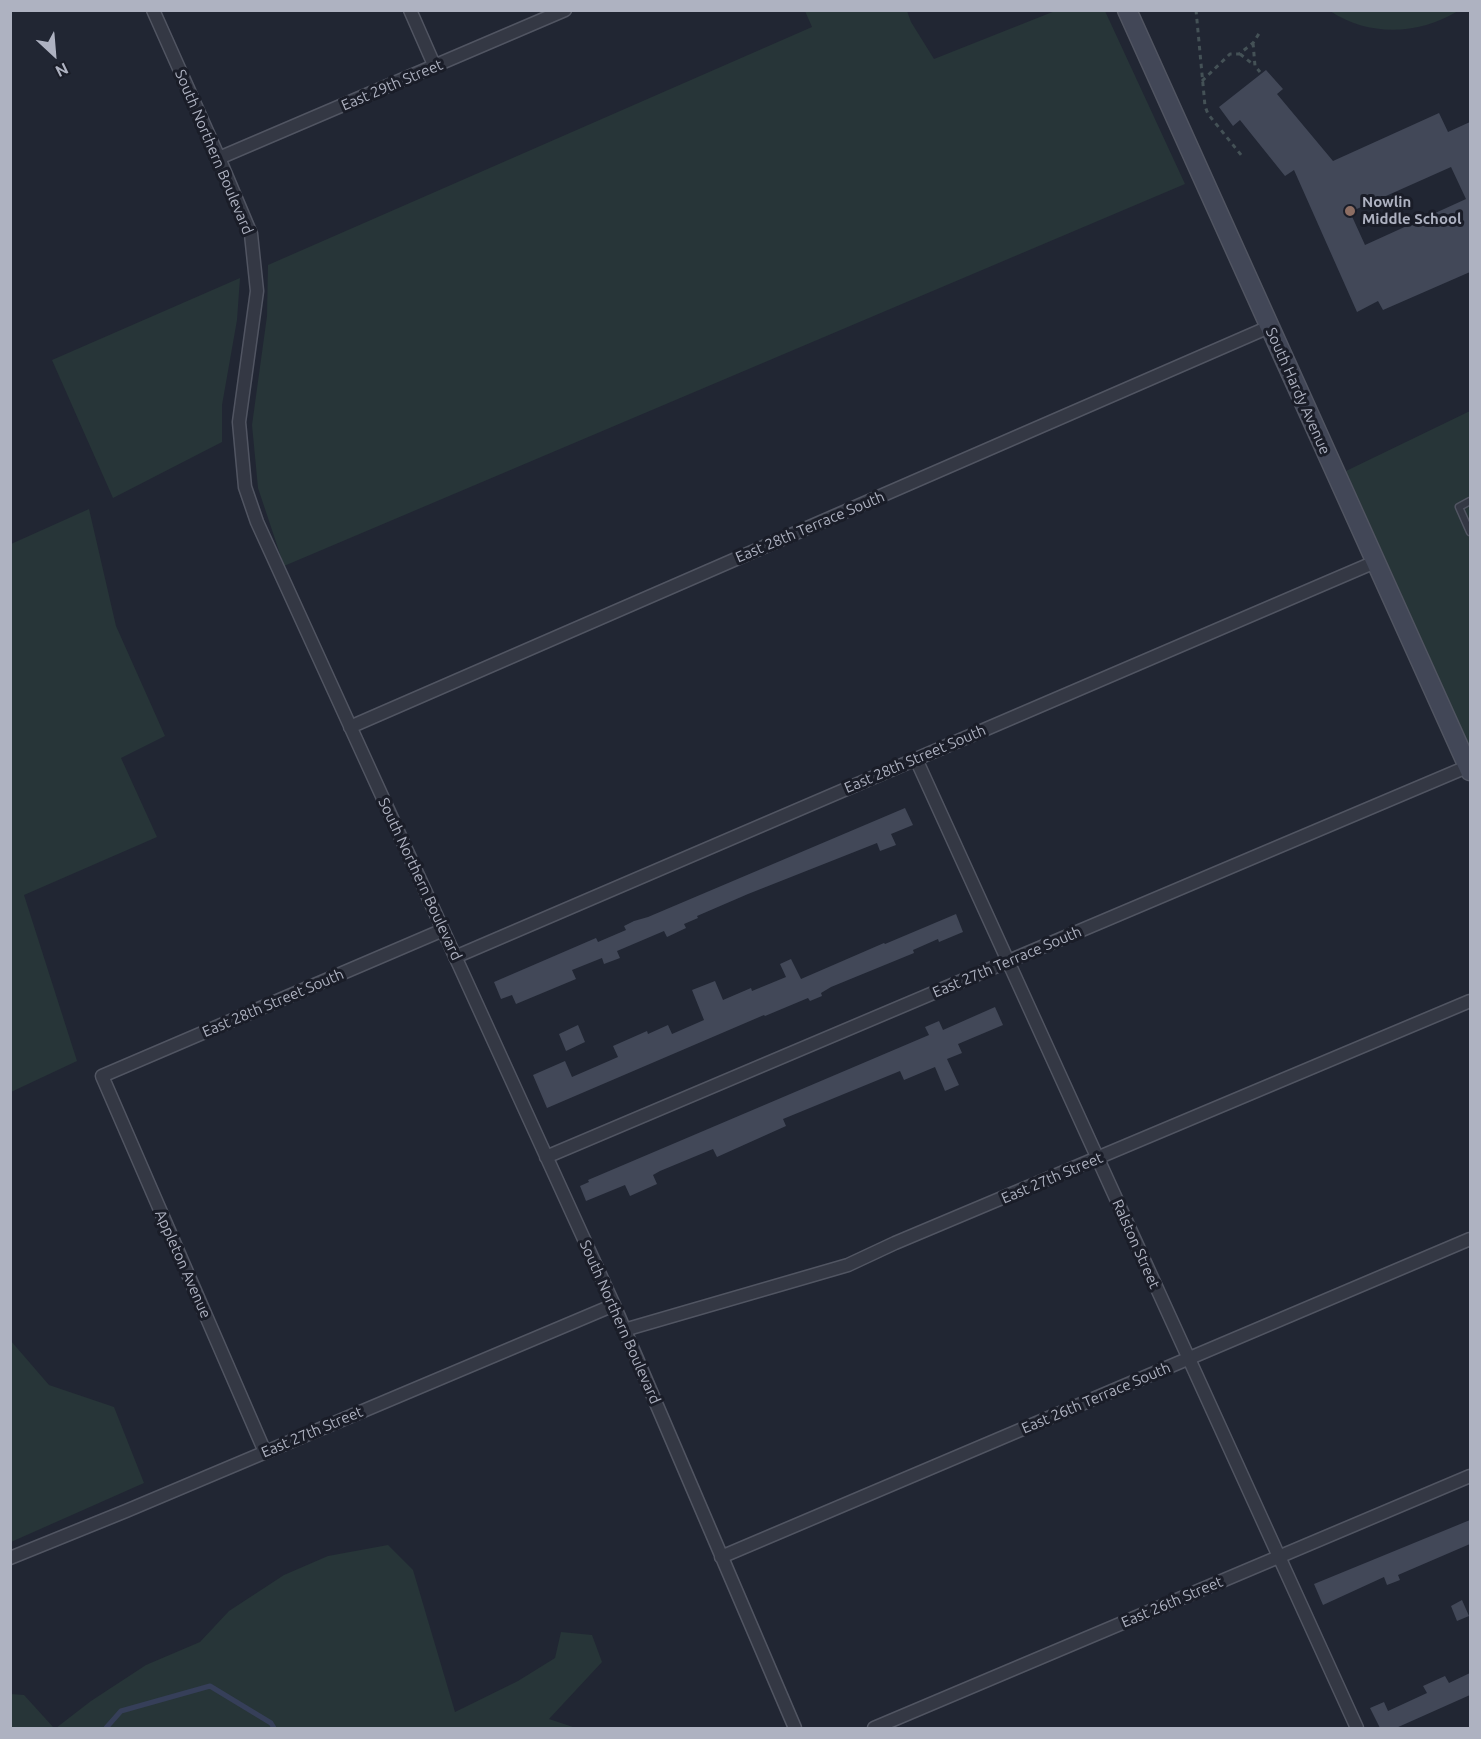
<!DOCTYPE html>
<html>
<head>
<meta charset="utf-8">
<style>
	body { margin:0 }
	#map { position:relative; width:1481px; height:1739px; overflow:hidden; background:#212633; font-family:Ubuntu,sans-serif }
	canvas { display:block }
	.frame { position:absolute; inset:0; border:12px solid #aeb2c1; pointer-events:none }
	.north { position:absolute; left:24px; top:24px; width:60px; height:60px; -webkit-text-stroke:4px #1a1d28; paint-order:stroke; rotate:154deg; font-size:16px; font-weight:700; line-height:24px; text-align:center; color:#aeb2c1 }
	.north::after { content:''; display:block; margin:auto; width:21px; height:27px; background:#aeb2c1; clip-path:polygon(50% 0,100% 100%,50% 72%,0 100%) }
</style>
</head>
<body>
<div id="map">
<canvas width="1481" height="1739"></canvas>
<div class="frame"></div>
<div class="north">N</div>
</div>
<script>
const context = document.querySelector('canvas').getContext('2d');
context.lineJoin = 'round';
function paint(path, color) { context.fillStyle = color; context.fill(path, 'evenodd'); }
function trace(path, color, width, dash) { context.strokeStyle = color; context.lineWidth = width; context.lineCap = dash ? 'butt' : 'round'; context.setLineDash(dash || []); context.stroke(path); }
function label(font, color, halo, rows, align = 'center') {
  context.font = font + ' Ubuntu,sans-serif'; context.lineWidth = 6; context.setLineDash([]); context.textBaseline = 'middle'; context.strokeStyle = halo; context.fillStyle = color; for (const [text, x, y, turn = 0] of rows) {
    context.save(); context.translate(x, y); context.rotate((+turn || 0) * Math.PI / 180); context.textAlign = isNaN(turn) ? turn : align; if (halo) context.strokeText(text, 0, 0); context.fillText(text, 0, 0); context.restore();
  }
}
const green = new Path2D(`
	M805,11H907L911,22L934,59L1055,11H1105L1185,184L284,566L258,488L252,425L267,316L268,265L812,27Z
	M1330,11H1458C1419,35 1369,37 1330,11Z
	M240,278L237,320L222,405V442L113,498L52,360Z
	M1470,411V747L1346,471Z
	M89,509L116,626L165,736L121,758L157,837L24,895L77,1061L11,1092V544Z
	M11,1341L49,1385L114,1407L144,1483L11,1542Z
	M388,1545L413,1570L455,1712L518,1681L555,1658L561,1632L592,1635L602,1662L549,1719L576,1728H56L91,1701L146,1665L200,1642L229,1611L284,1575L328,1556Z
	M11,1694L24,1695L54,1728H11Z`);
const stream = new Path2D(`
	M106,1728L121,1711L210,1686L271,1723L274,1728`);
const building = new Path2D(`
	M1266,70L1283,89L1277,94L1333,161L1439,113L1448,132L1470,122V272L1383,310L1378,301L1357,312L1294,170L1285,176L1240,120L1233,126L1219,107ZM1451,167L1466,199L1365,245L1350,212Z
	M905,808L913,825L891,834L896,845L880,851L877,843L748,894L697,916L698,918L684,924L686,928L667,937L664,931L617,951L620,958L604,964L602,958L572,970L576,979L516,1004L512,995L501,999L494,982L596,938L598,942L626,930L624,926L634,921L648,917Z
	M956,914L963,932L939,942L938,939L913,950L914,953L831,987L821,993L822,996L810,1001L808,998L765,1016L764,1015L547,1108L533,1075L565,1061L572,1077L618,1057L613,1046L647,1031L648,1034L668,1025L672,1034L704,1020L692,990L715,981L723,1000L751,988L752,991L786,977L780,964L791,959L801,979L884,943L885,944Z
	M995,1007L1003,1025L958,1044L962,1053L947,1059L959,1085L945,1091L935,1067L904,1080L900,1071L783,1119L786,1126L717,1157L713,1149L660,1171L653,1175L657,1184L630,1196L625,1185L586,1201L580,1186L589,1182L588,1180L929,1035L925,1027L939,1021L943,1030Z
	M578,1025L585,1042L566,1051L559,1034Z
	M1470,1520V1544L1398,1575L1400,1580L1387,1585L1384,1577L1323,1605L1314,1584Z
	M1462,1600L1469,1616L1457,1621L1451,1606Z
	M1470,1673V1695L1396,1728H1380L1370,1708L1384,1702L1388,1711L1427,1693L1423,1686L1445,1676L1449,1683Z`);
const path = new Path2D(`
	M1196,10L1205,106L1208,114L1242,156
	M1253,43L1255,66L1260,72
	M1240,54L1254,65
	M1202,81L1230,54H1239L1253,43L1260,32`);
const lane = new Path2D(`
	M1470,501L1459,507L1470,532`);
const street = new Path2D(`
	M153,10L219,158L251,234L257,291L239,422L245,487L257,522L614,1305L795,1728
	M410,10L435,67
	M219,158L565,10
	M350,727L1269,327
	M916,759L1357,1728
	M455,957L1375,562
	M546,1157L1469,766
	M624,1330L848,1265L895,1243L1470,1001
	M265,1452L102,1076L443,930
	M721,1557L1470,1239
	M10,1558L126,1511L614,1305
	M874,1728L1470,1476`);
const secondary = new Path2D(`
	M1127,10L1470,771`);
const markers = [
	[1350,211,6,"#8d6e63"]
];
const streetNames = [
	["East 29th Street",392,85,-23],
	["South Northern Boulevard",214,152,67],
	["South Hardy Avenue",1298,391,66],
	["East 28th Terrace South",810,527,-23],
	["East 28th Street South",915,759,-23],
	["South Northern Boulevard",420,879,65],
	["East 27th Terrace South",1007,962,-23],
	["East 28th Street South",273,1003,-23],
	["East 27th Street",1052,1178,-23],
	["Ralston Street",1136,1244,66],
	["Appleton Avenue",183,1264,66],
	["South Northern Boulevard",620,1322,66],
	["East 26th Terrace South",1096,1398,-23],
	["East 27th Street",312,1432,-23],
	["East 26th Street",1172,1602,-23]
];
const poiNames = [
	["Nowlin",1362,202],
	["Middle School",1362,219]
];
paint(green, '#273538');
trace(stream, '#363f59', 5);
paint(building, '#424858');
trace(lane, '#515562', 9);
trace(street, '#515562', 15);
trace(secondary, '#515562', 21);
trace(path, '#445156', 3, [4.5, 4.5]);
trace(lane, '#343844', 6);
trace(street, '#343844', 12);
trace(secondary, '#424757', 18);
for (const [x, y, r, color] of markers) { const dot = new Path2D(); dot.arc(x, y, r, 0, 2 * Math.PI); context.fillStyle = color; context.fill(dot); trace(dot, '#1a1d28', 2); }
label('15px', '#aeb2c1', '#1a1d28', streetNames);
label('bold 15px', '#aeb2c1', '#1a1d28', poiNames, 'left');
</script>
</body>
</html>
